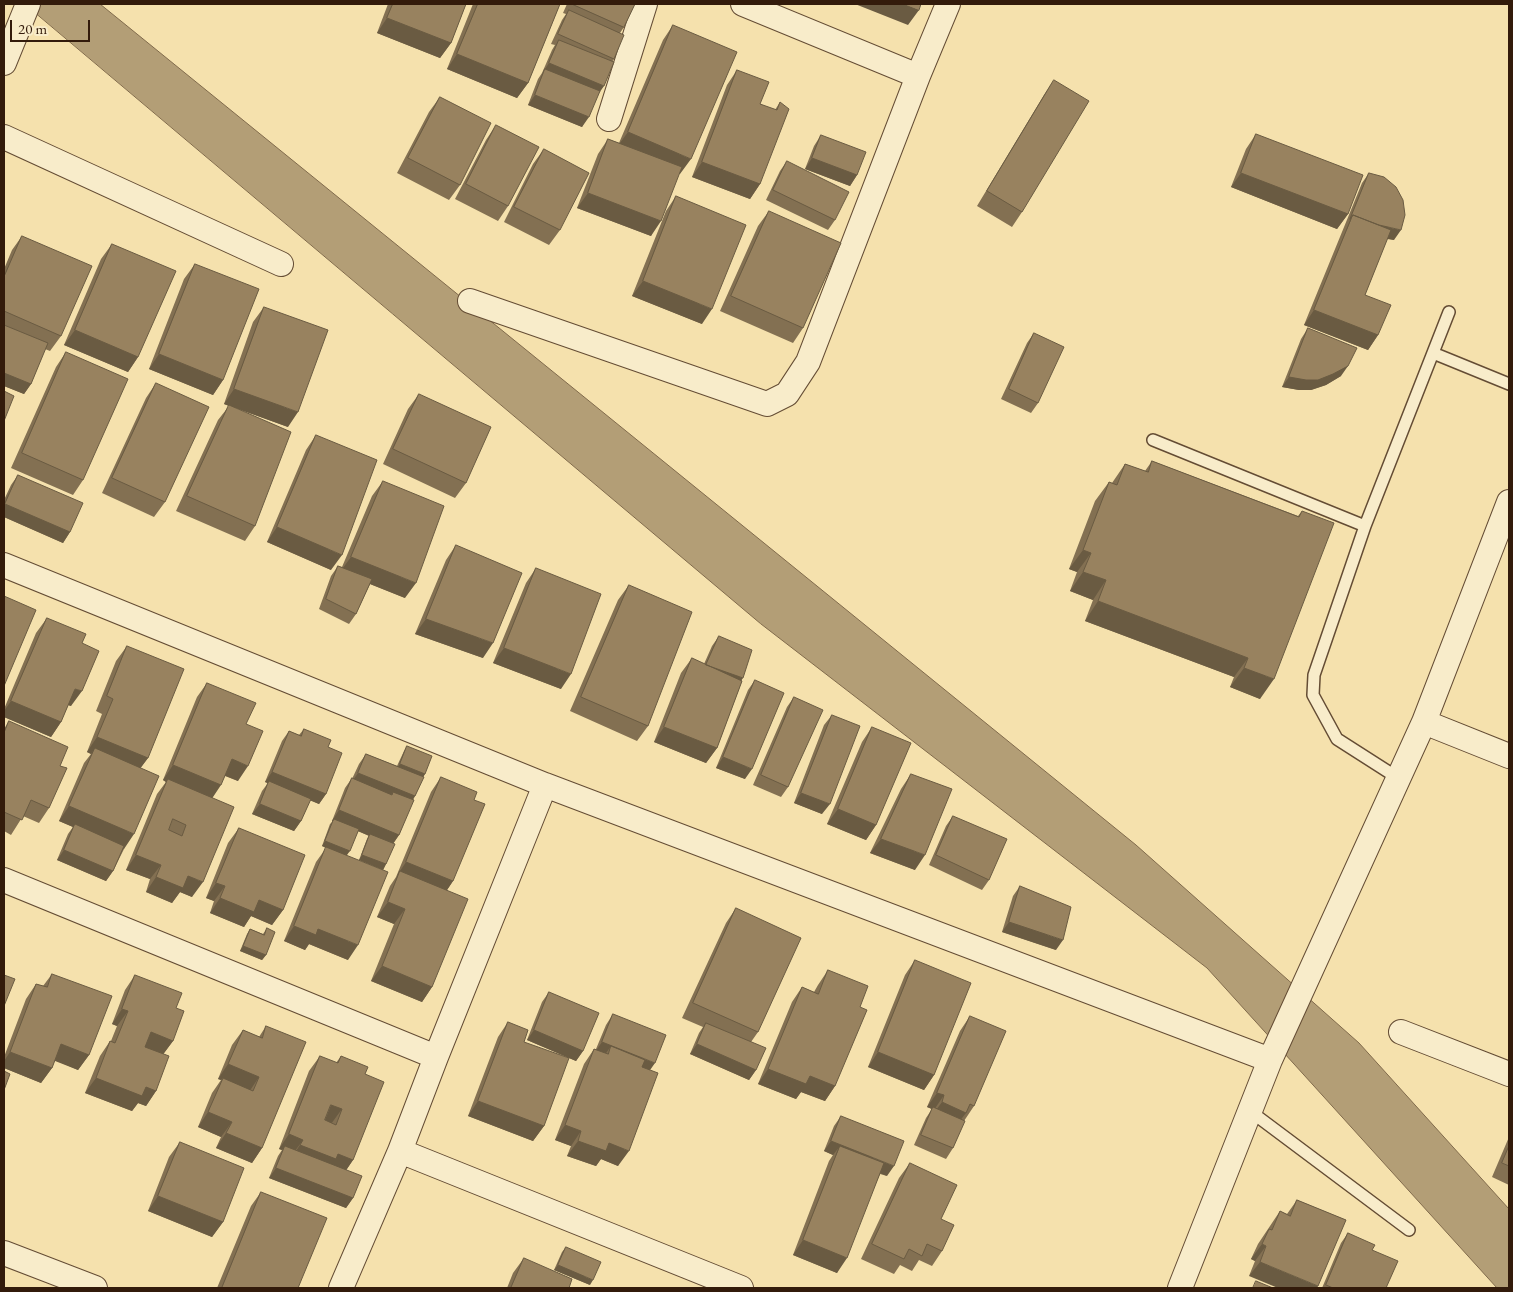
<!DOCTYPE html>
<html>
<head>
<meta charset="utf-8">
<style>
	body { margin:0 }
	#map { position:relative; width:1513px; height:1292px; overflow:hidden; background:#f5e1ad; font-family:"EB Garamond",serif }
	canvas { display:block }
	.frame { position:absolute; inset:0; border:5px solid #331b0b; pointer-events:none }
	.scale { position:absolute; left:10px; top:20px; width:80px; height:22px; box-sizing:border-box; border:2px solid #331b0b; border-top:0; padding-left:6px; font-size:15px; line-height:18px; white-space:nowrap; color:#331b0b; -webkit-text-stroke:4px #f8ecca; paint-order:stroke }
</style>
</head>
<body>
<div id="map">
<canvas width="1513" height="1292"></canvas>
<div class="frame"></div>
<div class="scale">20 m</div>
</div>
<script>
const context = document.querySelector('canvas').getContext('2d');
context.lineJoin = 'round';
function paint(path, color) { context.fillStyle = color; context.fill(path, 'evenodd'); }
function trace(path, color, width, dash) { context.strokeStyle = color; context.lineWidth = width; context.lineCap = dash ? 'butt' : 'round'; context.setLineDash(dash || []); context.stroke(path); }
const water = new Path2D(`
	M25,4H100L1136,845L1359,1043L1509,1209V1288H1497L1207,968L761,624Z`);
const service = new Path2D(`
	M1433,353L1509,384
	M1153,440L1365,526
	M1398,778L1337,739L1313,695L1314,675L1365,526L1449,312
	M1250,1111L1409,1230`);
const minor = new Path2D(`
	M743,4L918,76
	M4,63L28,4
	M609,119L645,4
	M4,137L281,264
	M470,301L767,404L787,394L808,362L918,76L948,4
	M4,565L545,785L1270,1060
	M1424,722L1509,756
	M4,880L436,1057
	M1401,1032L1509,1074
	M400,1151L741,1288
	M4,1253L95,1288
	M341,1288L400,1151L436,1057L545,785
	M1180,1288L1270,1060L1424,722L1509,502`);
const wall = new Path2D(`
	M388,4H466L451,43L440,58L377,33Z
	M473,4H560L528,83L517,98L447,69Z
	M567,4H635L624,27L620,33L614,59L612,62L598,94L582,127L528,105L538,79L542,73L552,50L555,45L551,44L562,20L566,14L563,13Z
	M673,25L680,174L679,173L651,236L577,208L598,154L608,139L619,143L663,40Z
	M737,70L760,104L775,110L780,102L760,184L750,199L692,177L727,85Z
	M1054,80L1022,212L1012,227L977,206L1044,95Z
	M440,97L460,185L449,200L397,173L429,112Z
	M496,125L508,206L498,221L455,199L486,140Z
	M1256,134L1348,214L1337,229L1231,187L1246,149Z
	M821,135L857,175L850,186L805,169L814,146Z
	M544,149L560,230L549,245L504,222L533,164Z
	M787,161L835,220L828,230L766,200L780,171Z
	M1369,173L1394,240L1387,239L1365,295L1378,335L1368,350L1304,325L1362,183Z
	M676,196L702,324L632,296L666,211Z
	M769,211L803,328L793,343L720,311L758,226Z
	M22,236L61,336L50,351L45,349L31,384L24,394L4,386V269L12,250Z
	M112,244L138,357L128,372L64,345L101,259Z
	M195,264L223,380L213,395L149,369L184,279Z
	M264,307L288,427L236,408L255,526L245,541L176,511L218,420L229,406L224,404L253,322Z
	M1308,328L1341,376L1326,385L1311,390H1299L1282,387L1301,339Z
	M1034,333L1038,403L1031,413L1001,399L1027,343Z
	M66,352L83,480L73,495L11,468L56,367Z
	M156,383L165,502L154,517L102,493L146,398Z
	M419,394L466,483L455,498L383,464L408,409Z
	M316,435L331,570L267,542L306,450Z
	M1152,461L1298,516L1302,511L1260,699L1230,687L1234,677L1085,621L1093,600L1070,591L1077,572L1069,569L1095,501L1109,482L1112,483L1125,464L1145,471Z
	M18,475L70,532L63,543L4,517V500L11,485Z
	M383,481L405,598L370,584L356,614L349,624L319,609L331,576L338,566L342,567L372,496Z
	M456,545L483,658L415,634L446,560Z
	M536,568L561,689L493,663L526,583Z
	M629,585L648,726L637,741L570,711L618,600Z
	M47,618L82,643L71,706L68,705L61,722L51,737L4,717V709L36,633Z
	M719,636L742,681L717,748L706,763L654,742L681,673L692,658L704,664L712,646Z
	M127,646L148,758L140,768L124,849L113,871L106,881L57,860L68,834L73,827L59,821L84,763L91,754L87,752L102,714L96,711L116,661Z
	M755,680L745,779L716,768L748,690Z
	M207,683L246,724L238,781L225,776L212,798L192,897L180,892L172,903L146,892L150,879L126,870L157,794L166,782L163,780L197,697Z
	M794,697L788,787L781,797L753,785L787,707Z
	M832,715L822,814L794,803L824,725Z
	M9,721L60,766L49,808L39,823L23,816L11,835L4,831V729Z
	M872,727L876,825L866,840L827,824L862,742Z
	M304,729L328,747L326,794L319,804L310,800L301,821L294,831L252,814L262,791L268,783L265,782L282,741L289,731L299,735Z
	M407,746L425,774L423,777L415,796L413,800L399,835L393,844L386,864L383,870L359,860L367,839L369,836L358,831L347,855L348,960L309,944L305,950L284,941L316,862L326,848L322,846L330,824L333,821H332L345,788L352,778V779L359,764L366,754L397,766L404,751Z
	M911,774L915,870L870,853L901,789Z
	M441,777L474,800L453,881L447,890L432,987L422,1002L371,981L394,924L377,917L390,886L396,877L431,792Z
	M953,816L989,880L982,890L929,865L946,826Z
	M239,828L283,910L272,925L251,916L244,927L210,913L214,901L206,898L228,843Z
	M1020,886L1056,950L1002,932L1013,896Z
	M736,908L758,1032L751,1042L756,1070L749,1080L690,1054L699,1033L703,1027L682,1018L726,923Z
	M267,928L266,955L262,960L240,951L247,934L250,929L263,934Z
	M915,960L934,1075L924,1090L868,1067L905,975Z
	M828,970L860,1007L835,1086L825,1101L801,1092L796,1099L758,1084L792,1002L802,987L814,992L818,985Z
	M52,974L89,1055L78,1070L55,1060L52,1068L41,1083L4,1068V1057L26,999L36,984L43,986Z
	M135,975L176,1008L173,1041L163,1054L156,1091L146,1106L138,1103L132,1111L85,1093L100,1056L110,1041H111L117,1026L112,1024L125,990Z
	M549,992L583,1051L576,1061L527,1040L542,1002Z
	M613,1014L650,1070L618,1166L601,1159L596,1166L567,1156L571,1146L555,1140L584,1064L594,1049H596L606,1025Z
	M970,1016L974,1106L964,1121L953,1148L946,1159L914,1145L926,1118L932,1109L927,1107L960,1031Z
	M508,1022L524,1042L544,1126L533,1141L468,1116L498,1037Z
	M266,1026L262,1148L252,1163L216,1148L221,1137L198,1127L212,1093L221,1080L218,1079L232,1045L243,1030L259,1037Z
	M320,1056L336,1063L341,1056L365,1074L353,1160L346,1170L353,1198L346,1208L269,1178L278,1156L282,1150L279,1149L309,1071Z
	M841,1116L887,1176L880,1174L837,1273L793,1255L829,1161L833,1155L824,1151L834,1126Z
	M1509,1137V1185L1492,1177Z
	M180,1142L223,1222L212,1237L148,1211L169,1157Z
	M910,1163L941,1219L942,1251L932,1266L919,1260L912,1271L900,1265L894,1274L861,1259L899,1178Z
	M261,1192L298,1288H217L251,1206Z
	M1297,1200L1346,1220L1249,1276L1255,1261L1251,1259L1258,1244L1280,1211L1287,1214Z
	M1348,1233L1372,1250L1386,1288H1322L1341,1243Z
	M566,1247L590,1285L554,1270L562,1252Z
	M524,1258L569,1288H507L513,1273Z`);
const shadedWall = new Path2D(`
	M855,4H903L919,10L908,25Z
	M387,18L451,43L440,58L377,33Z
	M457,54L528,83L517,98L447,69Z
	M549,63L604,86L597,96L545,69Z
	M535,95L589,117L582,127L528,105Z
	M628,132L691,159L680,174L617,147Z
	M812,158L857,175L850,186L805,169Z
	M702,162L760,184L750,199L692,177Z
	M1241,173L1348,214L1337,229L1231,187Z
	M588,193L661,221L651,236L577,208Z
	M1351,219L1401,230L1394,240L1347,230Z
	M643,281L712,309L702,324L632,296Z
	M1314,310L1378,335L1368,350L1304,325Z
	M75,330L138,357L128,372L64,345Z
	M159,354L223,380L213,395L149,369Z
	M1348,366L1341,376L1326,385L1311,390H1299L1282,387L1289,377Z
	M4,373L31,384L24,394L4,386Z
	M234,389L298,412L288,427L224,404Z
	M5,504L70,532L63,543L4,517V506Z
	M277,527L342,555L331,570L267,542Z
	M1083,550L1091,553L1077,572L1069,569Z
	M351,557L416,583L405,598L340,572Z
	M1083,572L1106,580L1093,600L1070,591Z
	M1098,601L1248,658L1234,677L1085,621Z
	M426,619L493,643L483,658L415,634Z
	M504,648L571,674L561,689L493,663Z
	M706,665L743,678L736,688Z
	M1244,668L1274,679L1260,699L1230,687Z
	M75,689L82,691L71,706L65,704Z
	M11,701L61,722L51,737L4,717V711Z
	M664,727L717,748L706,763L654,742Z
	M97,737L148,758L137,773L95,748L91,754L87,752Z
	M723,757L752,769L745,779L716,768Z
	M232,759L248,766L238,781L221,774Z
	M400,764L425,774L422,779L396,769Z
	M173,765L221,785L211,800L168,779L166,782L163,780Z
	M272,772L326,794L319,804L265,782Z
	M358,773L415,796L408,806L392,795L393,792L389,798L351,783Z
	M801,793L830,804L822,814L794,803Z
	M260,804L301,821L294,831L252,814Z
	M69,806L134,834L124,849L74,827L75,824L73,827L59,821Z
	M838,809L876,825L866,840L827,824Z
	M339,810L399,835L392,845L333,821L334,819L333,821H332Z
	M881,839L925,855L915,870L870,853Z
	M325,841L350,851L346,856L322,846Z
	M64,850L113,871L106,881L57,860Z
	M136,855L161,865L150,879L126,870Z
	M362,855L386,864L383,870L359,860Z
	M406,862L453,881L443,896L400,871L396,877Z
	M188,876L203,882L192,897L180,892L172,903L146,892L156,877Z
	M216,883L225,886L214,901L206,898Z
	M220,898L259,900L283,910L272,925L251,916L244,927L210,913Z
	M388,902L405,909L394,924L377,917Z
	M1009,922L1063,940L1056,950L1002,932Z
	M294,926L318,929L358,945L348,960L309,944L305,950L284,941Z
	M243,946L266,955L262,960L240,951Z
	M382,966L432,987L422,1002L371,981Z
	M122,1009L128,1011L117,1026L112,1024Z
	M534,1030L583,1051L576,1061L527,1040Z
	M151,1032L173,1041L162,1056L141,1047Z
	M602,1042L655,1063L648,1073L608,1054L611,1046L604,1056L595,1052Z
	M61,1044L89,1055L78,1070L50,1059Z
	M697,1044L756,1070L749,1080L690,1054Z
	M10,1052L52,1068L41,1083L4,1068V1061Z
	M878,1052L934,1075L924,1090L868,1067Z
	M228,1064L259,1077L249,1092L223,1078L221,1080L218,1079Z
	M768,1069L810,1076L835,1086L825,1101L801,1092L796,1099L758,1084Z
	M96,1078L146,1087L156,1091L146,1106L138,1103L132,1111L85,1093Z
	M937,1093L944,1095L934,1110L933,1107L932,1109L927,1107Z
	M478,1101L544,1126L533,1141L468,1116Z
	M942,1102L966,1113L955,1127L931,1117Z
	M331,1105L342,1109L331,1124L321,1120Z
	M208,1112L232,1122L221,1137L198,1127Z
	M565,1125L581,1131L571,1146L555,1140Z
	M226,1133L262,1148L252,1163L216,1148Z
	M289,1134L303,1140L292,1155L285,1146L282,1150L279,1149Z
	M578,1141L609,1143L629,1151L618,1166L601,1159L596,1166L567,1156Z
	M831,1141L894,1166L887,1176L836,1155L840,1146L833,1155L824,1151Z
	M300,1145L338,1154L353,1160L343,1175L290,1160Z
	M276,1168L353,1198L346,1208L269,1178Z
	M158,1196L223,1222L212,1237L148,1211Z
	M803,1240L847,1258L837,1273L793,1255Z
	M1262,1244L1266,1246L1255,1261L1251,1259Z
	M1260,1262L1318,1286L1317,1288H1278L1249,1276Z
	M558,1265L593,1280L590,1285L554,1270Z`);
const building = new Path2D(`
	M393,4H466L451,43L387,18Z
	M478,4H560L528,83L457,54Z
	M572,4H635L624,27Z
	M903,4H921L919,10Z
	M569,10L624,35L614,59L558,34Z
	M673,25L737,52L691,159L628,132Z
	M559,40L614,62L604,86L549,63Z
	M545,69L600,91L589,117L535,95Z
	M737,70L769,82L760,104L777,110L780,102L789,109L760,184L702,162Z
	M1054,80L1089,101L1022,212L987,191Z
	M440,97L491,123L460,185L408,158Z
	M496,125L539,147L508,206L466,184Z
	M1256,134L1363,175L1348,214L1241,173Z
	M821,135L866,152L857,175L812,158Z
	M608,139L682,167L661,221L588,193Z
	M544,149L589,173L560,230L514,207Z
	M787,161L849,192L835,220L773,190Z
	M1369,173L1384,177L1396,187L1403,200L1405,215L1401,230L1379,225L1353,215L1350,219Z
	M676,196L746,225L712,309L643,281Z
	M769,211L841,243L803,328L731,296Z
	M1353,215L1391,230L1365,295L1391,305L1378,335L1314,310Z
	M22,236L92,266L61,336L4,311V277Z
	M112,244L176,271L138,357L75,330Z
	M195,264L259,289L223,380L159,354Z
	M264,307L328,330L298,412L234,389Z
	M4,325L48,343L31,384L4,373Z
	M1308,328L1357,348L1348,366L1333,374L1318,380H1306L1289,377Z
	M1034,333L1064,347L1038,403L1009,389Z
	M66,352L128,379L83,480L22,453Z
	M156,383L209,407L165,502L112,478Z
	M4,391L14,396L4,421Z
	M419,394L491,427L466,483L393,449Z
	M229,405L291,432L255,526L187,496Z
	M316,435L377,460L342,555L277,527Z
	M1152,461L1299,517L1302,511L1334,523L1274,679L1244,668L1248,658L1098,601L1106,580L1083,572L1091,553L1083,550L1109,482L1117,485L1125,464L1148,472Z
	M18,475L83,503L70,532L5,504Z
	M383,481L444,506L416,583L351,557Z
	M456,545L522,573L493,643L426,619Z
	M338,566L372,579L356,614L326,599Z
	M536,568L601,594L571,674L504,648Z
	M629,585L692,612L648,726L581,697Z
	M4,596L36,610L4,686Z
	M47,618L86,634L82,643L99,651L82,691L75,689L61,722L11,701Z
	M719,636L752,650L743,678L706,665Z
	M127,646L184,669L148,758L97,737L113,699L107,696Z
	M692,658L742,681L717,748L664,727Z
	M755,680L784,693L752,769L723,757Z
	M207,683L256,703L246,724L263,731L248,766L232,759L221,785L173,765Z
	M794,697L823,710L788,787L761,775Z
	M832,715L860,726L830,804L801,793Z
	M9,721L68,747L60,766L67,768L49,808L31,800L22,820L4,812V733Z
	M872,727L911,743L876,825L838,809Z
	M304,729L331,740L328,747L342,753L326,794L272,772L289,731L301,736Z
	M407,746L432,756L425,774L400,764Z
	M95,748L159,776L134,834L69,806Z
	M366,754L424,777L415,796L358,773Z
	M911,774L952,789L925,855L881,839Z
	M441,777L477,792L474,800L485,804L453,881L406,862Z
	M352,778L392,795L393,792L414,800L399,835L339,810Z
	M168,779L234,807L203,882L188,876L183,888L156,877L161,865L136,855ZM173,819L186,825L182,836L169,830Z
	M269,781L311,799L301,821L260,804Z
	M953,816L1007,839L989,880L936,855Z
	M334,819L359,829L350,851L325,841Z
	M75,824L124,846L113,871L64,850Z
	M239,828L305,855L283,910L259,900L254,912L220,898L225,886L216,883Z
	M370,834L395,844L386,864L362,855Z
	M326,847L388,872L358,945L318,929L316,935L294,926Z
	M400,871L468,899L432,987L382,966L405,909L388,902Z
	M1020,886L1071,907L1063,940L1009,922Z
	M736,908L801,938L758,1032L693,1003Z
	M267,928L275,932L266,955L243,946L250,929L264,935Z
	M915,960L971,983L934,1075L878,1052Z
	M828,970L868,986L860,1007L867,1010L835,1086L810,1076L806,1084L768,1069L802,987L818,994Z
	M52,974L112,996L89,1055L61,1044L52,1068L10,1052L36,984L47,987Z
	M4,975L15,979L4,1006Z
	M135,975L182,993L176,1008L184,1011L173,1041L151,1032L145,1047L169,1056L156,1091L146,1087L142,1096L96,1078L110,1041L115,1043L128,1011L122,1009Z
	M549,992L599,1013L583,1051L534,1030Z
	M613,1014L666,1035L655,1063L602,1042Z
	M970,1016L1006,1031L974,1106L970,1104L966,1113L942,1102L944,1095L937,1093Z
	M508,1022L528,1030L524,1042L569,1058L544,1126L478,1101Z
	M706,1023L766,1048L756,1070L697,1044Z
	M266,1026L306,1042L262,1148L226,1133L232,1122L208,1112L223,1078L253,1091L259,1077L228,1064L243,1030L262,1038Z
	M611,1046L645,1060L642,1067L658,1073L629,1151L609,1143L606,1151L578,1141L581,1131L565,1125L594,1049L608,1054Z
	M320,1056L338,1063L341,1056L368,1067L365,1074L384,1082L353,1160L338,1154L336,1159L300,1145L303,1140L289,1134ZM331,1105L342,1109L336,1125L325,1120Z
	M4,1071L10,1074L4,1090Z
	M933,1107L965,1121L953,1148L921,1135Z
	M841,1116L904,1141L894,1166L831,1141Z
	M180,1142L244,1168L223,1222L158,1196Z
	M285,1146L362,1176L353,1198L276,1168Z
	M840,1146L884,1163L847,1258L803,1240Z
	M1509,1146V1166L1502,1163Z
	M910,1163L957,1185L941,1219L954,1225L942,1251L927,1244L922,1256L909,1249L904,1259L872,1244Z
	M261,1192L327,1218L298,1288H222Z
	M1297,1200L1346,1220L1318,1286L1260,1262L1266,1246L1262,1244L1269,1229L1272,1230L1280,1211L1290,1216Z
	M1348,1233L1375,1245L1372,1250L1398,1261L1386,1288H1333L1326,1285Z
	M566,1247L601,1262L593,1280L558,1265Z
	M524,1258L572,1279L569,1288H511Z
	M1256,1281L1273,1288H1253Z`);
paint(water, '#b39e76');
trace(water, '#806a4b', 1);
trace(service, '#644c34', 14);
trace(minor, '#644c34', 26);
trace(service, '#f8ecca', 11);
trace(minor, '#f8ecca', 24);
paint(wall, '#837052');
paint(shadedWall, '#6a5b42');
paint(building, '#98825f');
trace(building, '#6a5b42', 1);
</script>
</body>
</html>
